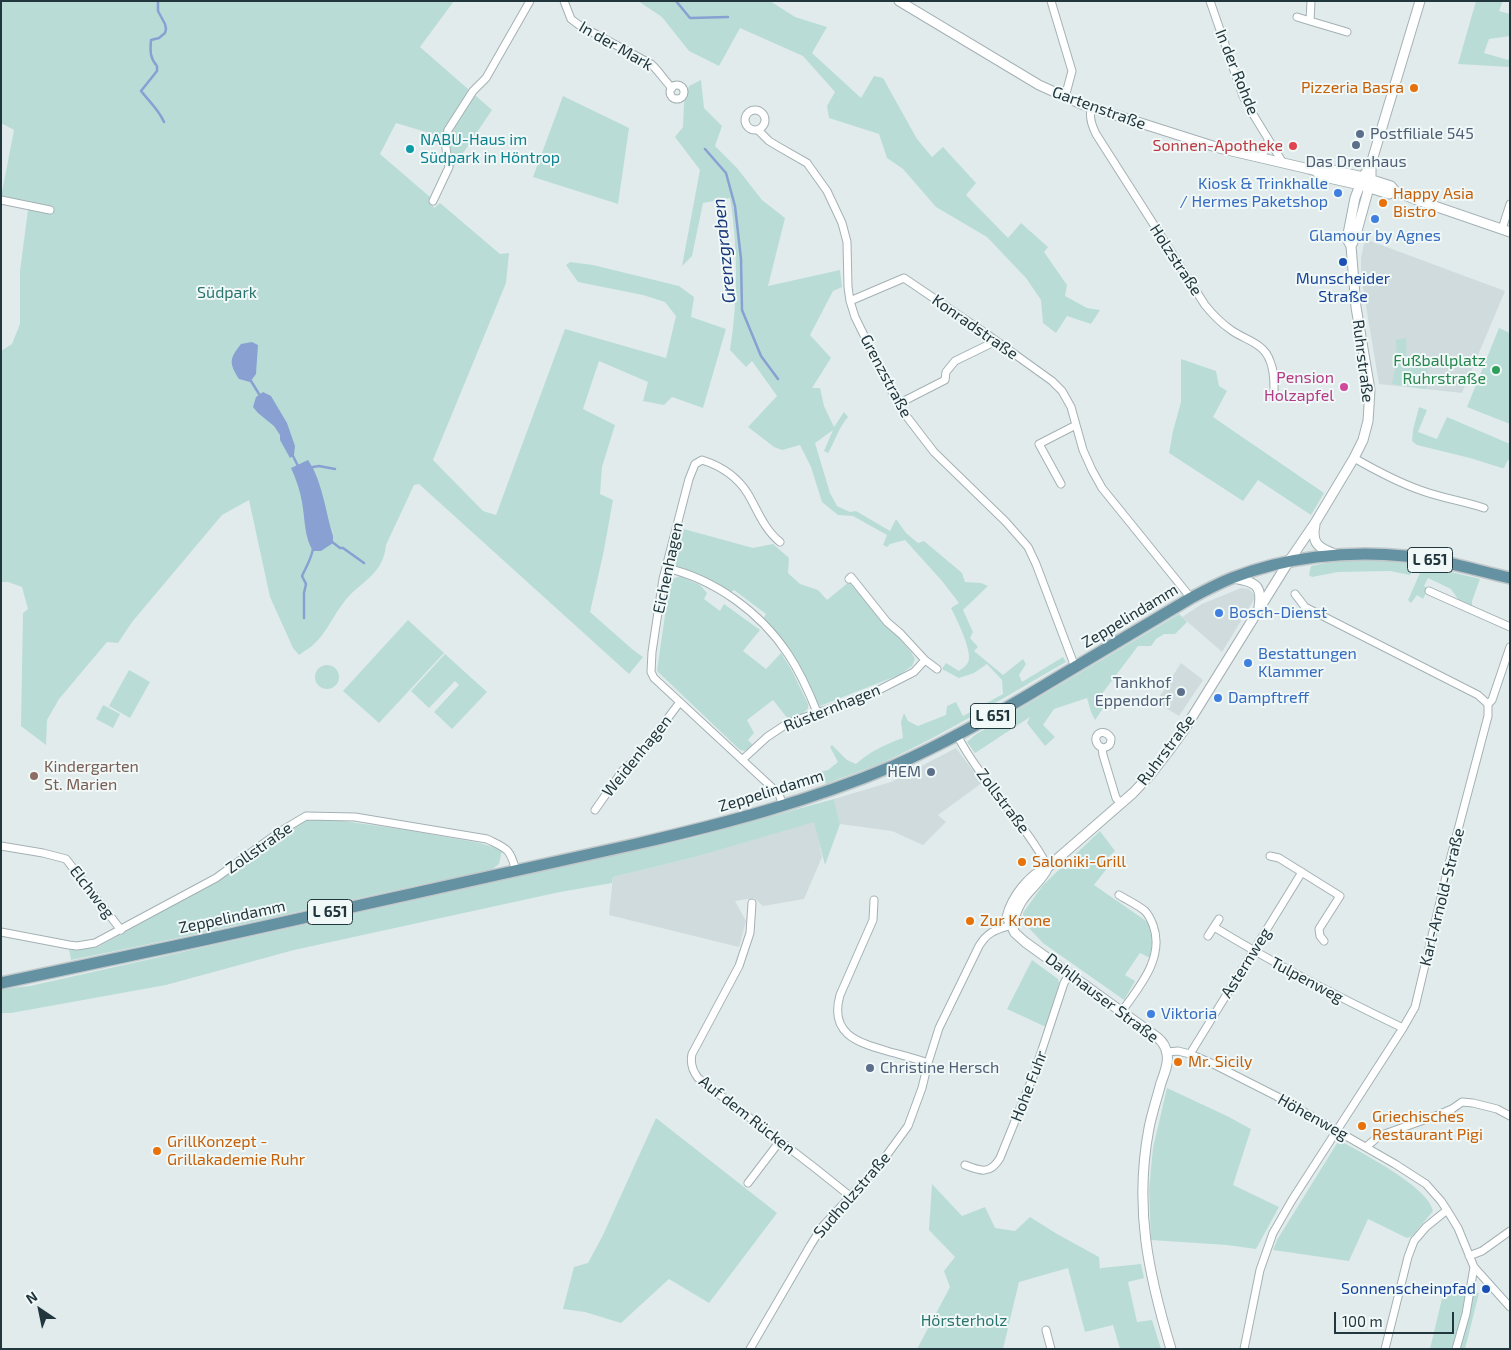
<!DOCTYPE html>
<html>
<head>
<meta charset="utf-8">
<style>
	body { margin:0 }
	#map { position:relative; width:1511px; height:1350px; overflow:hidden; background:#e1ebec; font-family:"Exo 2",sans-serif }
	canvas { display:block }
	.frame { position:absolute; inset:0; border:2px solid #21363d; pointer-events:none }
	.north { position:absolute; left:15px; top:1285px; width:50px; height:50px; -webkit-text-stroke:4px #f1f8f8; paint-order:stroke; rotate:326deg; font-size:14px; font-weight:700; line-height:20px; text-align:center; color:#21363d }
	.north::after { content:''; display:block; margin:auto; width:18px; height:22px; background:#21363d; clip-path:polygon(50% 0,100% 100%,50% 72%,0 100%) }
	.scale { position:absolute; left:1334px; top:1312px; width:120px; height:22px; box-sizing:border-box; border:2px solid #21363d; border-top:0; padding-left:6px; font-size:15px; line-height:18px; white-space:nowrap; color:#21363d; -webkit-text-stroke:4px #f1f8f8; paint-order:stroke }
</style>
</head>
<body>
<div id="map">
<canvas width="1511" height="1350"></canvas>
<div class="frame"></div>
<div class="north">N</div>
<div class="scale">100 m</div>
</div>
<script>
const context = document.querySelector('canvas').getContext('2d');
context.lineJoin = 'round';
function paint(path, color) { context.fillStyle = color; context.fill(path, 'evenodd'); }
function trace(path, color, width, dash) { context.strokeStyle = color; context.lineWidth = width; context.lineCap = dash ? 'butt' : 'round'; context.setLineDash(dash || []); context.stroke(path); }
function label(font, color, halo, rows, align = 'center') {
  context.font = font + ' "Exo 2",sans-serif'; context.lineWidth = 4; context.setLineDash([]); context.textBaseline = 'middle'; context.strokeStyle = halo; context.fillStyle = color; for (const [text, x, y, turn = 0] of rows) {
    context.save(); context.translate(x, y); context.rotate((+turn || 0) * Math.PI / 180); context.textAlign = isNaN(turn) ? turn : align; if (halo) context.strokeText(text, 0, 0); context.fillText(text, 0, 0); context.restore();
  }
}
const built = new Path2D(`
	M1365,239L1505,291L1462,393L1379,384L1361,276V258Z
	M1241,588L1249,589L1254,594L1255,598L1222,652L1182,617L1202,604Z
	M1181,663L1203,680L1179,716L1156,702Z
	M956,748L982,783L938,815L946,822L923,845L892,831L840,824L834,799L891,782Z
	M815,821L822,857L804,899L763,906L754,898L735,901L746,921L739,947L609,915L613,877L695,857Z`);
const green = new Path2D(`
	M1,1H454L420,47L492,110L453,168L449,139L396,123L380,154L430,197L434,208L440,203L500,254L509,253L506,283L433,460L483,511L496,515L565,329L666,358L676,316L665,302L643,295L578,282L566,265L570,262L593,265L679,286L694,297L691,317L726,329L703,408L672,397L664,405L643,401L648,382L599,361L583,409L615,425L602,467L600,494L613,500L603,555L590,612L632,649L643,657L629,674L419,484L414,485L386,545C383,576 360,581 344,602C333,616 326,634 312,646C308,649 303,652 299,655L293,648L270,597L249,500L222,515L132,622L118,643L107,642L59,699L47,720L46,745L21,726L23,613L28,609L22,587L8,582H1V351L12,344L20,324V271L29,202L1,197L14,130L1,123Z
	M638,1H770L795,17L827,27L812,53L861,98L874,76L883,78L917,139L932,157L943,147L976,183L966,195L1008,238L1021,223L1048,247L1044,252L1067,285L1065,296L1087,308L1100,310L1091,324L1067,316L1056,333L1043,323L1041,300L1026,278L987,237L936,207L903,169L887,158L879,134L829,118L827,106L835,92L803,56L740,28L719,66L689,51L662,17Z
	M1476,1H1503L1499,11L1510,14V36L1489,39L1484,53L1508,60L1510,56V67L1458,64Z
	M701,80L704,108L722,126L715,146L737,168L762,200L785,218L768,286L840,270L842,287L833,291L810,335L831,358L812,388H820L824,406L834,427L844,412L848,417C839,427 835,441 828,453L824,451L833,430L815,443L830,493L837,506L850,512L856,511L890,531L896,519L906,533L918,543L924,541L962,573L965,582L981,583L988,586L963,610L973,632L970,638L978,647L974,651L1003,675L1023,659L1026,664L1019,675L1022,682L1063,657L1066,662C1006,696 947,733 884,762C865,770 845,776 826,784L819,772L828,770L838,762L830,747L832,745L847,760L856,764C869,752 886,744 903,738L901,722L904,713L908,721L918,726L946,715L947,706L956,702L963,716L1003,694L1002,680L987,664L974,673L959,678L942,669L946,663L959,671C963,668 968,665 969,659C970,646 957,620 951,608L959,603L942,581L905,540L890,544L887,547L883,545L887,535L853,516L838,515L822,502L811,467L800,445L782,450L774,447L748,427L777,396L752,361L746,367L730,350C738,299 738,248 730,198L703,203L692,256L682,266L700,170L675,137L683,127L684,103L689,86Z
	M563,96L629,128L618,204L533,177Z
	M1499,328L1510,333V424L1467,407Z
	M1406,338L1407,365H1409L1410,360L1429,363L1426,389L1392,384L1397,360L1396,340Z
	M1181,359L1216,371L1219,386L1227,391L1213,417L1324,493L1311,515L1258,480L1243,501L1169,453L1173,431L1181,402Z
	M1419,407L1427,410L1418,432L1437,439L1447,417L1510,444V461L1508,460L1504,468H1502L1470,458L1417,445L1412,441L1413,430Z
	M680,528L753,548L773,544L789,558L788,573L800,584L818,590L827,600L849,582L911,652L915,659L912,666L899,675L820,706L816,702C801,670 788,645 763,619L766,614L734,590L730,593L706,578L671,564Z
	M1341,560L1392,561L1430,567L1480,579L1472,601V608L1460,602L1451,589L1428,578L1424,586L1428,589L1423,599L1417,595L1411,603L1408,600L1420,573L1413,569L1410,575L1390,571L1338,572L1312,577L1309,575L1311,566Z
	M680,576L700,585L707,593L704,599L720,611L724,604L760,630L743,651L766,669L781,653L791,669L808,704V709L803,713L788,719L773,700L747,720L754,733L748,740L753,745L745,751L740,750L657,671L670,580Z
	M1179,614L1187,622L1175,634H1164L1156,639L1151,646H1138L1098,699L1104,707L1095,720L1091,712L1087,698L1054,709L1043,725L1055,737L1045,746L1027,723L1030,717L975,753L967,742L975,735Z
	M408,620L444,653L379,723L343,691Z
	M445,654L487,692L452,729L434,712L459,685L455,681L429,708L411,691Z
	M315 677a12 12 0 1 1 24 0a12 12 0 1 1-24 0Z
	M129,670L150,682L130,718L109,706Z
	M103,705L120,714L113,728L96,719Z
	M834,799L840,824L825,865L814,822L695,857L613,877L612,883L560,892L294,950L166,985L11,1013H1V989L30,986L692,838Z
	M322,818L407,830L480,843L502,850L499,864L491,870C351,899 212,932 71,960L69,949L98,947L184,899L302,820Z
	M1100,831L1115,851L1106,859L1108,867L1094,885L1149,923L1152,942L1150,958L1140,953L1125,975L1135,981L1124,1000L1043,943L1024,923L1023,913L1043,885Z
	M1032,960L1058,979L1059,983L1046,1027L1007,1009Z
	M1167,1088L1227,1116L1251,1129L1233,1185L1279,1207L1256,1249L1227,1245L1151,1240L1149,1190L1153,1148Z
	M656,1118L777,1213L709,1303L669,1279L621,1323L585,1312L563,1309L574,1267L588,1263L603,1235Z
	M1339,1140C1360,1152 1429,1187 1433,1211L1412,1236L1407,1238L1368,1219L1349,1261L1273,1250L1277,1240Z
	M932,1184L962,1216L985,1207L995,1228L1015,1231L1030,1217L1057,1234L1099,1257L1100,1270L1101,1268L1141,1264L1144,1278L1128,1282L1137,1322L1152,1320L1161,1349H1120L1113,1325L1085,1332L1068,1268L1019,1282L1003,1349H917L950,1287L944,1271L955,1257L929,1230Z
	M1444,1290L1479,1293L1465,1349H1430Z`);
const water = new Path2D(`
	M252,342L258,345L256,374L250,382L239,379C229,363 229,359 241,344Z
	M263,392L271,396L287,423L295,446L294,455L290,458L280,440V435L274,426L258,413L253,407L256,397Z
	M308,460C322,480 326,513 333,536V543L321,551H313C304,537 305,518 302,502C300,490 296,479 291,468Z`);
const stream = new Path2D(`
	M158,1V11L165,24L166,29L165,33L159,38L151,40C150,52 150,58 157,66V71L141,91C149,101 159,110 164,122
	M676,1L690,18L728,17
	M705,149L726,173L735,206L741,259L742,310L761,356L778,379
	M251,381L259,394
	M293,456L298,466
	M311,469L313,467L319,466L335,469
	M331,541L340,548H343L364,563
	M304,618V593L306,584L302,576C306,567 312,558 313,548`);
const minor = new Path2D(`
	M564,1L571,19L579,25L651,64C659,71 664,80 672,88
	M1051,1L1072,71L1065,97
	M1210,1L1243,96L1251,111L1283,163
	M1311,1L1310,21L1347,32
	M1297,17L1310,21
	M670 92a7 7 0 1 1 14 0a7 7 0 1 1-14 0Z
	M1092,107C1088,116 1092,126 1096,134L1205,305C1213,315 1221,323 1231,330C1245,340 1264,343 1270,361C1275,372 1274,385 1274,397
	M745 120a10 10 0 1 1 20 0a10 10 0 1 1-20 0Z
	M758,130L769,141L779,147L807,163L827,191L842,223L847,242L848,287L850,301L855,317L891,390L904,413L934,452L1006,522L1028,547L1036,564L1075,667
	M1259,158L1267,148L1268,140
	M1,200L50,210
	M433,201L449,167L445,142L448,130L473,91L486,78L530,1
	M1502,229L1510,204
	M850,301L904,278L988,335L1052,381L1062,391L1071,407L1083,450L1092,470L1102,488L1191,598
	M898,404L945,380L946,372L955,361L996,341
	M1354,458C1375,470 1397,482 1420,490C1441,498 1463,501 1484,508
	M1061,484L1039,444L1076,425
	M780,542C764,529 758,511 748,494C737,476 721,466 702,460L695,464L689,479L663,579L652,652L651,672L654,678L779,794L783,806
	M666,568C715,579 761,613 788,654C800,672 809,692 817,712
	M849,579L851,577L887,622L901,634L925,660L937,669
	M1429,591L1510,627
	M1295,594L1305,607L1478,695L1488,704
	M957,735C982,783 1023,820 1048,867
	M1102,748C1088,740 1101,724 1111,738C1111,745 1109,747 1102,748L1103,755L1116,798L1121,803
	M742,760L767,737L788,723L869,695L914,672L925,660
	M595,810L623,770L640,755L680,702
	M1,846L43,853L66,859L121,930
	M1270,856L1279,858L1340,896L1319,929L1320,936L1324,941
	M1119,895C1127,900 1138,905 1145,911C1149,915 1151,920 1153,925C1165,957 1140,986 1122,1011
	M874,900L873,920L840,995C829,1034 857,1042 887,1051C901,1055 914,1058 928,1063
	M752,903L750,933L739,966L692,1054C690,1063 692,1070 698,1078L815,1168L850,1196
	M1214,927C1275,964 1338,997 1403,1028
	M1,932L69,945L77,946L95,943L216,878L281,831L306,816L355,817L487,839C507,849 510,848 516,871
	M1208,936L1219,919
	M1167,1052L1178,1051L1190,1054L1213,1064L1276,1096L1395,1164L1426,1184L1441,1201L1447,1210L1458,1228L1474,1267L1510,1307
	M1190,1054L1302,872
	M1366,1147L1379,1136L1438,1115L1452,1109L1462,1102L1473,1103L1497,1109L1510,1116
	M965,1165C980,1171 990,1175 1000,1158L1034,1074L1064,983L1070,974
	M748,1183L780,1141
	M1469,1256L1482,1251L1510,1231
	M1046,1330L1051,1349
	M750,1349L810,1246L822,1227L881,1163L908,1126L922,1088L928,1063L939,1028L979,946C988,931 996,930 1012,925
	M1244,1349L1260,1270L1273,1233L1292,1200L1403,1028L1415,1007L1449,864L1488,716V704L1492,700L1510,647
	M1385,1349L1408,1257L1414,1241L1426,1227L1447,1210
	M1456,1349L1466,1314L1474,1267`);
const tertiary = new Path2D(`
	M899,1L1039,85L1081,104L1219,148L1309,169L1316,171L1320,176L1360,185L1389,194L1395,191
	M1316,171L1324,168L1363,177L1391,186L1395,191L1417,200L1510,232
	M1351,246L1355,238L1371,180V164L1420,1
	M1315,525C1311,544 1319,548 1335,554
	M1233,578C1253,582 1263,583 1259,607
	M1012,925C1015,916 1017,907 1023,899C1031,888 1042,880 1048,867
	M1171,1349C1148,1273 1134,1207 1149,1128C1152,1113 1157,1098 1161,1083C1164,1074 1169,1064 1167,1054C1166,1048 1163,1042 1158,1038L1025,942L1015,933L1007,917C1012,897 1029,875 1048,867L1133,793L1151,774L1168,752L1184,730L1289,561L1315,523L1354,458L1363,440L1368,421L1370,390L1356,307L1351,246L1347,239L1355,198L1363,177L1371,164`);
const primary = new Path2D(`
	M1,983L208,939L636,844C723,824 810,801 893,766C948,742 999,713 1050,682C1097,654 1144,626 1191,598C1204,591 1217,584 1232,578C1286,557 1347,550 1405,556C1440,559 1475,570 1510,578`);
const markers = [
	[1414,88,5,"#e8710a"],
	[1360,134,5,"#5c6f8a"],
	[1356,145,5,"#5c6f8a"],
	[1293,146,5,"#e0444e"],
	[410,149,5,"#0f9aa8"],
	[1338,193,5,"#3f7fe0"],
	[1383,203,5,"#e8710a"],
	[1375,219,5,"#3f7fe0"],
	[1343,262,5,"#1a4fb4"],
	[1496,370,5,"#2e9e5b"],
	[1344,387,5,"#d1479c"],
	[1219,613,5,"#3f7fe0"],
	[1248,663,5,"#3f7fe0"],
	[1181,692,5,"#5c6f8a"],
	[1218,698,5,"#3f7fe0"],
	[931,772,5,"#5c6f8a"],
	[34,776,5,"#8d6e63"],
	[1022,862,5,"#e8710a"],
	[970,921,5,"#e8710a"],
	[1151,1014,5,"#3f7fe0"],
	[1178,1062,5,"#e8710a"],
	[870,1068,5,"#5c6f8a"],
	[1362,1126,5,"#e8710a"],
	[157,1151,5,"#e8710a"],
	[1486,1289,5,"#1a4fb4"]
];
const shields = [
	[1430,560,45],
	[993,716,45],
	[330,912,45]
];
const shieldNames = [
	["L 651",1430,560],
	["L 651",993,716],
	["L 651",330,912]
];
const streetNames = [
	["In der Mark",616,46,30],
	["In der Rohde",1237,72,68],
	["Gartenstraße",1099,108,20],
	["Holzstraße",1176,260,57],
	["Konradstraße",975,327,35],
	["Ruhrstraße",1363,361,83],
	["Grenzstraße",886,376,62],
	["Eichenhagen",668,568,-78],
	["Zeppelindamm",1130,616,-31],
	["Rüsternhagen",832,708,-22],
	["Ruhrstraße",1166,750,-53],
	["Weidenhagen",637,756,-51],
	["Zeppelindamm",771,791,-17],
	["Zollstraße",1003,801,53],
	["Zollstraße",259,848,-35],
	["Elchweg",92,892,52],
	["Karl-Arnold-Straße",1442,897,-76],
	["Zeppelindamm",232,917,-12],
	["Asternweg",1246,963,-58],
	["Tulpenweg",1307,980,28],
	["Dahlhauser Straße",1102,998,37],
	["Hohe Fuhr",1029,1086,-69],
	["Auf dem Rücken",747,1115,38],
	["Höhenweg",1313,1117,29],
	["Sudholzstraße",852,1195,-49]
];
const foodNames = [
	["Pizzeria Basra",1404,88,"right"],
	["Happy Asia",1393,194],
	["Bistro",1393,212],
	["Saloniki-Grill",1032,862],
	["Zur Krone",980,921],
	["Mr. Sicily",1188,1062],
	["Griechisches",1372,1117],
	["Restaurant Pigi",1372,1135],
	["GrillKonzept -",167,1142],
	["Grillakademie Ruhr",167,1160]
];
const serviceNames = [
	["Postfiliale 545",1370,134],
	["Das Drenhaus",1356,162,"center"],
	["Tankhof",1171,683,"right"],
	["Eppendorf",1171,701,"right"],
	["HEM",921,772,"right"],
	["Christine Hersch",880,1068]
];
const cultureNames = [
	["NABU-Haus im",420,140],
	["Südpark in Höntrop",420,158]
];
const healthNames = [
	["Sonnen-Apotheke",1283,146]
];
const shopNames = [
	["Kiosk & Trinkhalle",1328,184,"right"],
	["/ Hermes Paketshop",1328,202,"right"],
	["Glamour by Agnes",1375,236,"center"],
	["Bosch-Dienst",1229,613],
	["Bestattungen",1258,654],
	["Klammer",1258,672],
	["Dampftreff",1228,698],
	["Viktoria",1161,1014]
];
const transitNames = [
	["Munscheider",1343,279],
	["Straße",1343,297],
	["Sonnenscheinpfad",1476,1289,"right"]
];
const parkNames = [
	["Südpark",227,293],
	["Hörsterholz",964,1321]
];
const leisureNames = [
	["Fußballplatz",1486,361],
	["Ruhrstraße",1486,379]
];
const hotelNames = [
	["Pension",1334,378],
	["Holzapfel",1334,396]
];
const educationNames = [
	["Kindergarten",44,767],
	["St. Marien",44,785]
];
const waterNames = [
	["Grenzgraben",724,251,-96]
];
paint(built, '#cfdbdc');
paint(green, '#b9ddd6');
paint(water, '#88a0d2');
trace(stream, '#88a0d2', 2.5);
trace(minor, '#a4b1b4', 9);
trace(tertiary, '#a4b1b4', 11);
trace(primary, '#c1c7c9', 14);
trace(minor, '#fff', 7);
trace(tertiary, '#fff', 9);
trace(primary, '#6492a2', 11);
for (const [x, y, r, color] of markers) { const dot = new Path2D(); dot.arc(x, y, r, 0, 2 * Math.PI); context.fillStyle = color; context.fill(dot); trace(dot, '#f1f8f8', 2); }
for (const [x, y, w] of shields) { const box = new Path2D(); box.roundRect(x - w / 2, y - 12.5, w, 25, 4); context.fillStyle = '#f1f8f8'; context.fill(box); trace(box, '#21363d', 1); }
label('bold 15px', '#21363d', null, shieldNames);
label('16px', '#21363d', '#f1f8f8', streetNames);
label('16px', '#c56008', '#f1f8f8', foodNames, 'left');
label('16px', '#4e5e75', '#f1f8f8', serviceNames, 'left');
label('16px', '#0d838f', '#f1f8f8', cultureNames, 'left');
label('16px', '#be3a42', '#f1f8f8', healthNames, 'right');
label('16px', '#366cbe', '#f1f8f8', shopNames, 'left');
label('16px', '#164399', '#f1f8f8', transitNames);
label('16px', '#2a746d', '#f1f8f8', parkNames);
label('16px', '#27864d', '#f1f8f8', leisureNames, 'right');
label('16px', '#b23c85', '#f1f8f8', hotelNames, 'right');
label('16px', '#785e54', '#f1f8f8', educationNames, 'left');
label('italic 18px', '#1a387a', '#f1f8f8', waterNames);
</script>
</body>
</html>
